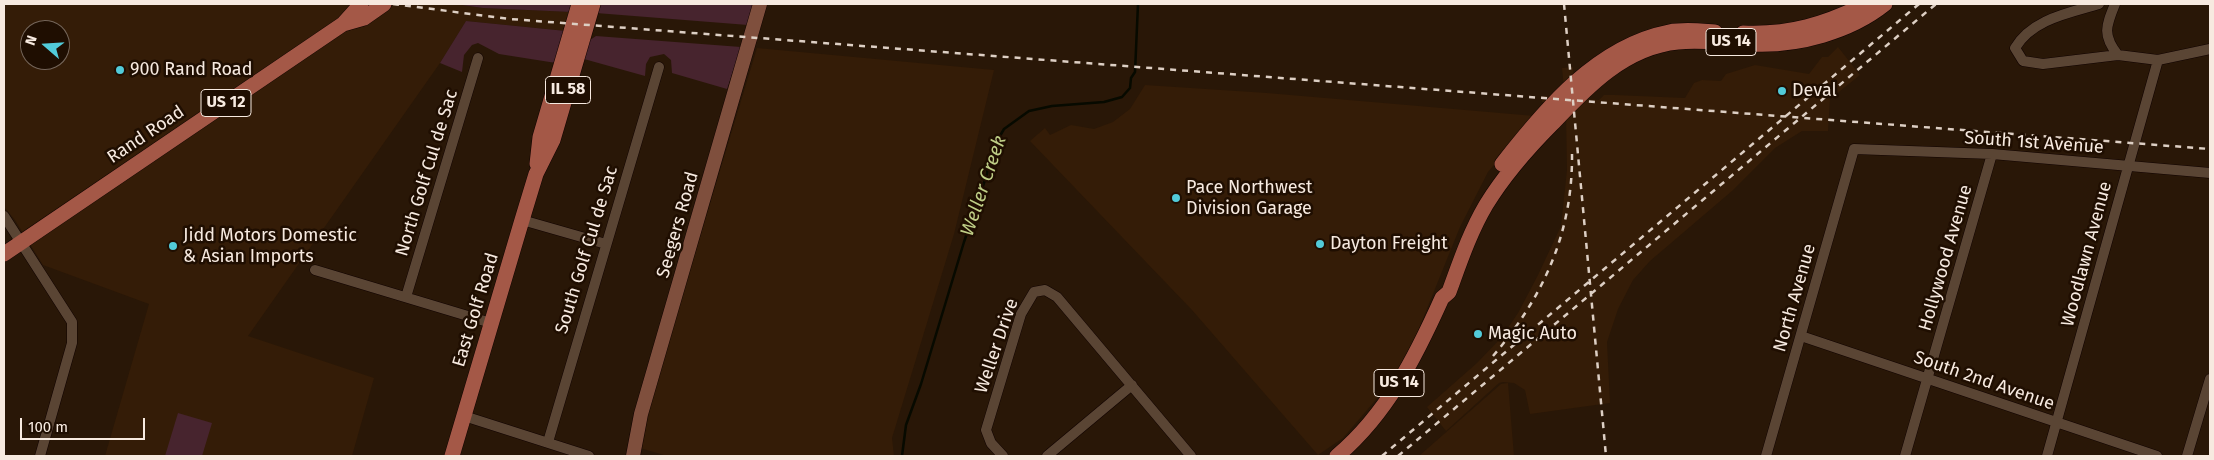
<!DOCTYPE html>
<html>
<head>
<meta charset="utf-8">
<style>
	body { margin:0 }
	#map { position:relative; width:2214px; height:460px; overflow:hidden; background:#291707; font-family:"Fira Sans",sans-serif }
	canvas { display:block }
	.frame { position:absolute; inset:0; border:5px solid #f7eae0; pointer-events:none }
	.north { position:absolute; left:20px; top:20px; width:50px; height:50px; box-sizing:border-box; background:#1f0e01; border:1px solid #75665a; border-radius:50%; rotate:289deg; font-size:14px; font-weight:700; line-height:20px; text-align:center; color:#f7eae0 }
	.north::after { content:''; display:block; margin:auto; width:18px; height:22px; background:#52cbd9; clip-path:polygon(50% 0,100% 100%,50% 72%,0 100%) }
	.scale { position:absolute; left:20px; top:418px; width:125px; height:22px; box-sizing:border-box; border:2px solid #f7eae0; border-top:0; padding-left:6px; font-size:15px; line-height:18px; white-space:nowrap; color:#f7eae0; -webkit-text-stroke:4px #1f0e01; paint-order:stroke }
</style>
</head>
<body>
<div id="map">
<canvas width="2214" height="460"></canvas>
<div class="frame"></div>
<div class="north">N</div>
<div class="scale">100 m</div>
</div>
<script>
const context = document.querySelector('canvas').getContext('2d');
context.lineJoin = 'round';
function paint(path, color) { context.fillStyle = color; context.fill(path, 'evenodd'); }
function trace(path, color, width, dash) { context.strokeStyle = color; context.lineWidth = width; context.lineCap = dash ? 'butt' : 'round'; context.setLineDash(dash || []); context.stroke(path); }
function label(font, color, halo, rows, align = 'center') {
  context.font = font + ' "Fira Sans",sans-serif'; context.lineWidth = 5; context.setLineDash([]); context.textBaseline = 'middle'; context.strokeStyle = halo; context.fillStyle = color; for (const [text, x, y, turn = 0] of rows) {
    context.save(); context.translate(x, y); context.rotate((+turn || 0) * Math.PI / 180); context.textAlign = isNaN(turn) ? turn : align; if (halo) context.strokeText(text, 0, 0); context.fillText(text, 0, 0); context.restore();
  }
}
const built = new Path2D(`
	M4,4H364L386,10L394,4H455L483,8L571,12L566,31L466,21L440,63L248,336L374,378L352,456H105L149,304L43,265L15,220L4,207ZM30,30H60V60H30Z
	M1838,47L1860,75L1830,99L1828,131H1802L1775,148L1732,191L1650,261L1633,280L1618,309L1607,342L1610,403L1530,414L1525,390L1514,383L1503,382L1499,383L1446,431L1427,407L1477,363L1501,338L1518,313L1538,275L1561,226L1567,170L1566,112L1558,103L1542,102V96L1555,97L1564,88L1562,68L1573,67L1575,89L1585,99L1599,100L1604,95H1615L1685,98L1694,83L1702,80L1721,81L1726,74L1755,65L1809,74L1822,57H1828Z
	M757,48L994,70L954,234L892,438L894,456H667L640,448L641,432Z
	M1145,85L1267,93L1535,116L1488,172L1460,227L1403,368L1343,438L1318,455L1192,310L1030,141L1045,128L1050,135L1071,125L1094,129L1113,122L1130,109Z
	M1508,383L1514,456H1419L1501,384Z`);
const green = new Path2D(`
	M455,4H573L571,12L483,8Z
	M599,4H754L748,25L596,13Z
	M466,21L566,31L556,63L499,54L478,43L472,45L464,55L462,72L440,63Z
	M596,36L741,47L727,89L672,73L671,60L664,54L650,57L646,64L645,76L584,59L590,40Z
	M178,413L212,423L202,456H165Z`);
const stream = new Path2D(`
	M902,456L906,425L921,384L964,242L987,174L989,159L997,141L1004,129L1029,111L1052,106L1104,102L1122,97L1130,88L1131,78L1135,72L1138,4`);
const street = new Path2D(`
	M2099,4C2069,13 2032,19 2015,48L2023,61L2043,64L2118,55L2158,60L2210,49
	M2115,4C2106,26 2102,35 2118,55
	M4,216L72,322V343L40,456
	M522,220L606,244
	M315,270L491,323
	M406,297L478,58
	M1801,336L2157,456
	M464,416L589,456
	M548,442L659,67
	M1003,456L991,443L986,430L1021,314L1034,292L1045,290L1057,297L1191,456
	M1047,456L1132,385
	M1766,456L1854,149L1992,154L2210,173
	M1905,456L1992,154
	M2047,456L2158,60
	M2187,456L2210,379`);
const secondary = new Path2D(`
	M633,456L641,414L760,4`);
const primary = new Path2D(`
	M343,24L361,4
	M1743,33C1790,35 1825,24 1866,4
	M537,164L540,137L579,4
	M1502,164C1545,109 1597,46 1669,32C1685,29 1700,31 1715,32
	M4,254L343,24L364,18L384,4
	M452,456L522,220L536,174L553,140L593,4
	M1337,456C1387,414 1416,356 1442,298L1449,292C1460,262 1470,232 1486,205C1505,174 1528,148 1553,123C1587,87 1625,47 1678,42C1703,39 1728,44 1753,44C1798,46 1850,32 1885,4`);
const rail = new Path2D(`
	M393,4L510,19L2210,149
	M1564,4L1606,456
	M1493,356C1544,296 1573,232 1572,153
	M1382,456L1919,4
	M1398,456L1936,4`);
const markers = [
	[120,70,5,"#52cbd9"],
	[1782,91,5,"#52cbd9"],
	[1176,198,5,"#52cbd9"],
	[1320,244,5,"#52cbd9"],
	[173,246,5,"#52cbd9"],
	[1478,334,5,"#52cbd9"]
];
const shields = [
	[1731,42,50],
	[568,90,45],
	[226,103,50],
	[1399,383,50]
];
const shieldNames = [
	["US 14",1731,42],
	["IL 58",568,90],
	["US 12",226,103],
	["US 14",1399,383]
];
const poiNames = [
	["900 Rand Road",130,70],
	["Deval",1792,91],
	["Pace Northwest",1186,188],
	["Division Garage",1186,209],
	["Jidd Motors Domestic",183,236],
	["& Asian Imports",183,257],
	["Dayton Freight",1330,244],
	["Magic Auto",1488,334]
];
const streetNames = [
	["Rand Road",146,135,-34],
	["South 1st Avenue",2034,143,4],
	["North Golf Cul de Sac",427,173,-73],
	["Seegers Road",678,225,-74],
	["South Golf Cul de Sac",587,250,-73],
	["Woodlawn Avenue",2087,254,-75],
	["Hollywood Avenue",1946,258,-74],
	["North Avenue",1795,298,-74],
	["East Golf Road",476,310,-73],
	["Weller Drive",997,346,-71],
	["South 2nd Avenue",1984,381,19]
];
const waterNames = [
	["Weller Creek",984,186,-71]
];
paint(built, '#341c07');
paint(green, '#47242e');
trace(stream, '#070a00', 2.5);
trace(street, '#110300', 11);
trace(secondary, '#110300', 15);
trace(primary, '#110300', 16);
trace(street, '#5a4534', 10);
trace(secondary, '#7f4f3d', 14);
trace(primary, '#a45847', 15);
trace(rail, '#ddcfc4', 2.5, [6, 6]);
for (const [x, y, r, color] of markers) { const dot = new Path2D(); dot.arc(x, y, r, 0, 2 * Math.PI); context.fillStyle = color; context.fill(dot); trace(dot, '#1f0e01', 2); }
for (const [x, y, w] of shields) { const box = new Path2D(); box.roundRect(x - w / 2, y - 13.5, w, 27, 4); context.fillStyle = '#1f0e01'; context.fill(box); trace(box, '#f7eae0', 1); }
label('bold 16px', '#f7eae0', null, shieldNames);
label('18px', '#f7eae0', '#1f0e01', poiNames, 'left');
label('18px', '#f7eae0', '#1f0e01', streetNames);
label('italic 19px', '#bfce86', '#1f0e01', waterNames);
</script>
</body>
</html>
